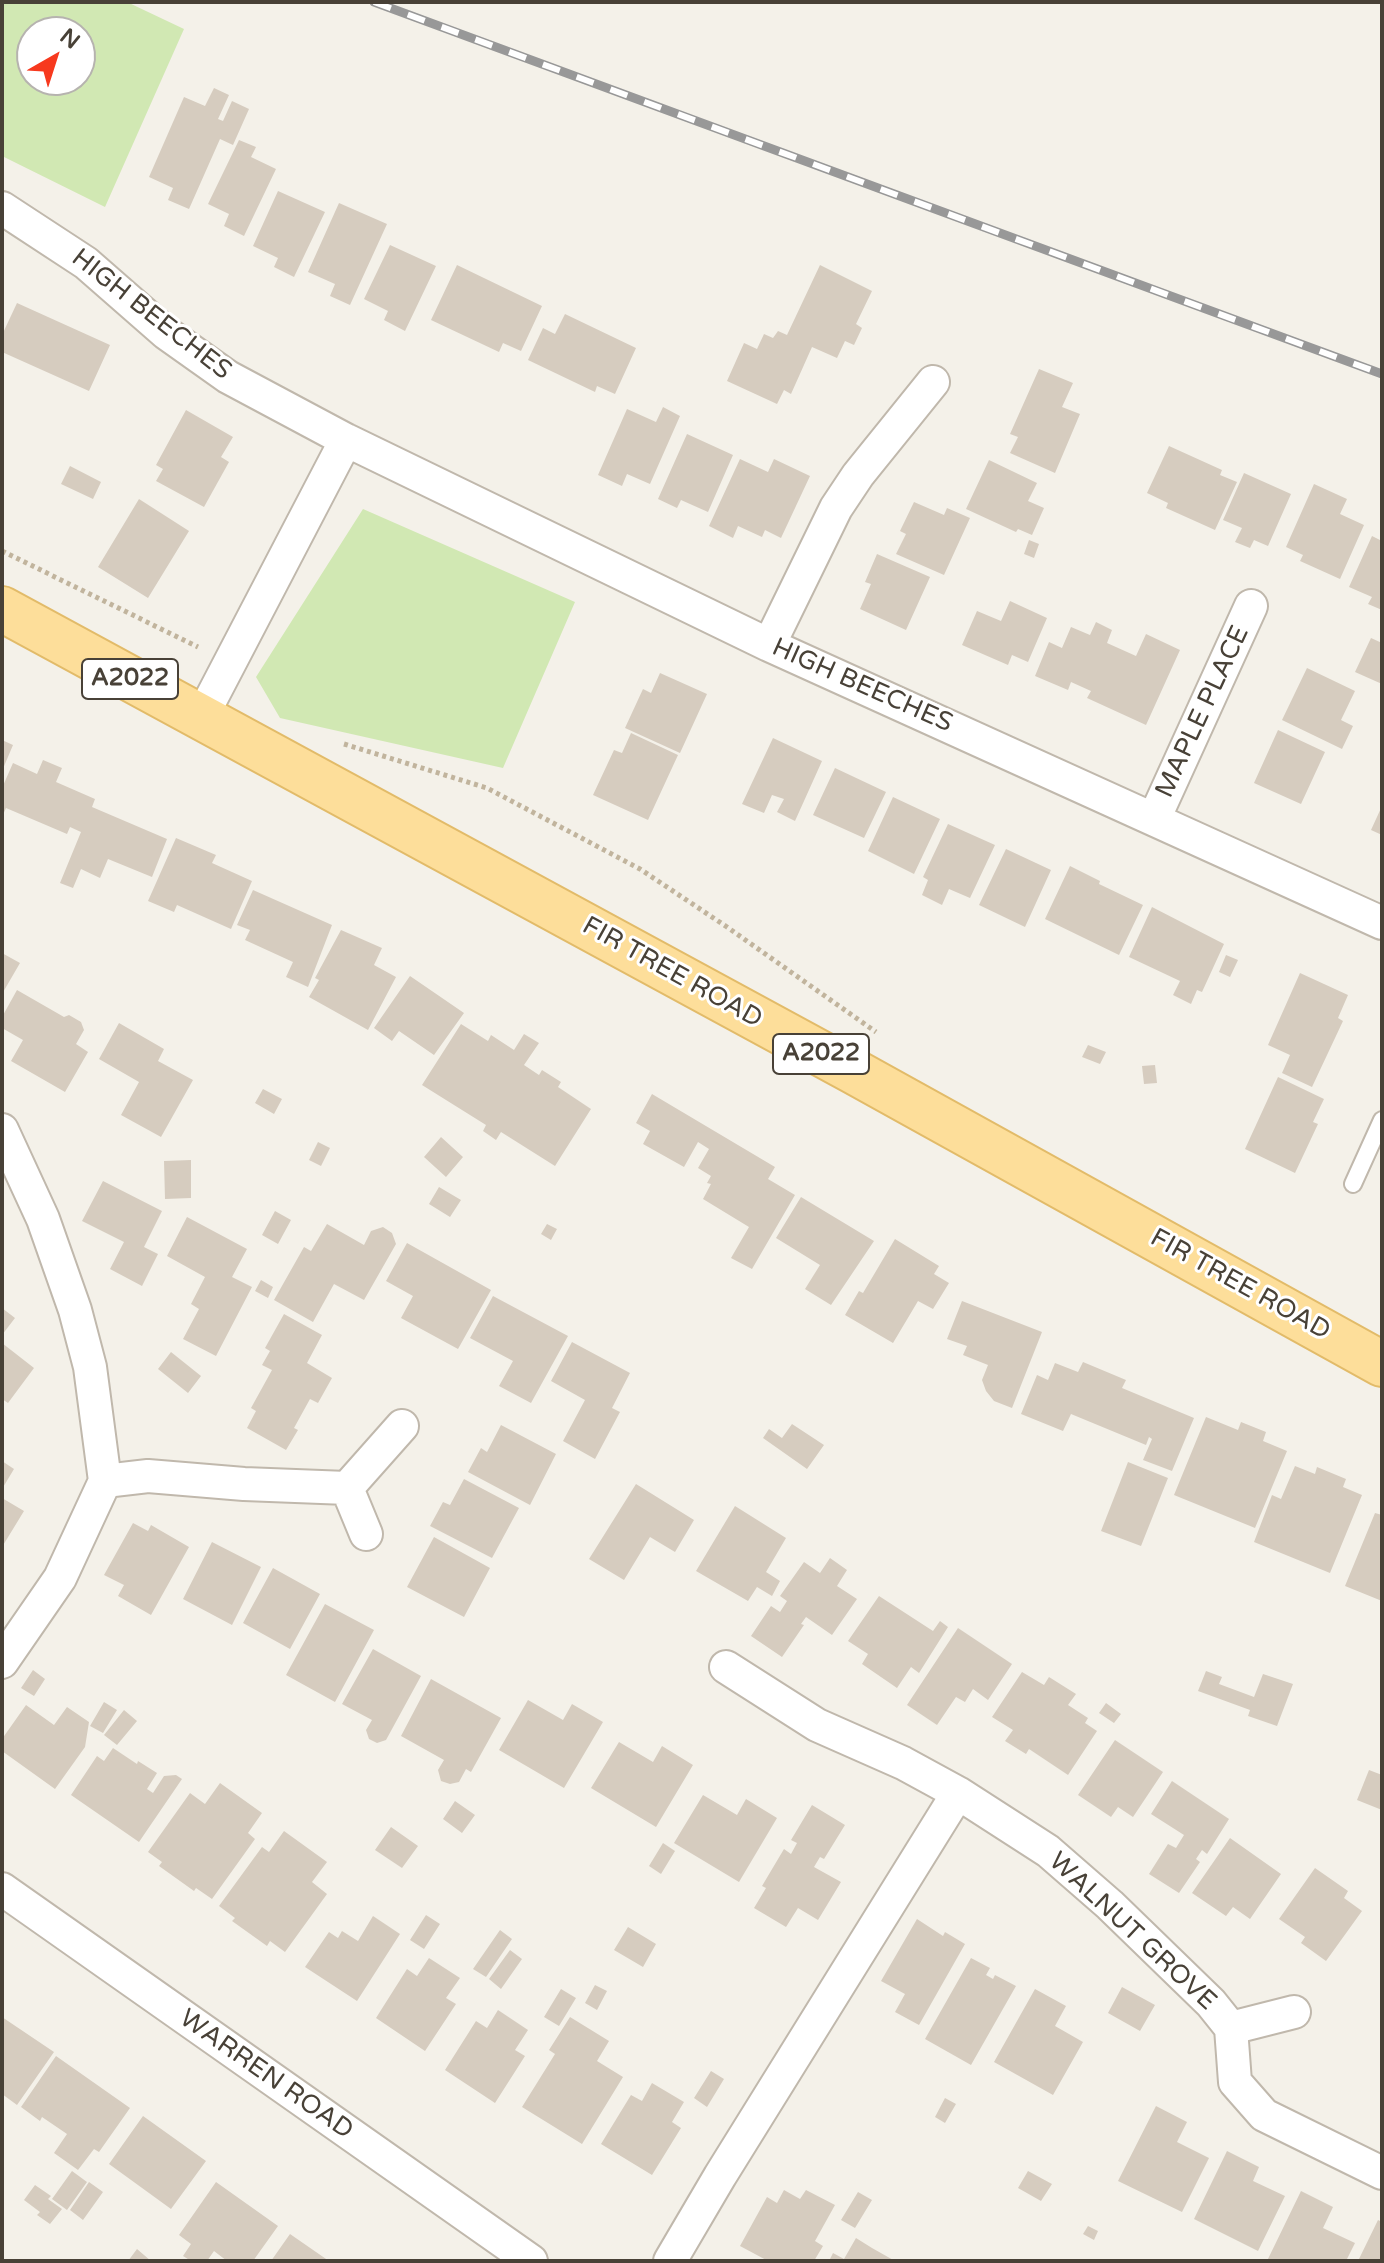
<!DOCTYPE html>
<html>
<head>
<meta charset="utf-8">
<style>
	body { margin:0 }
	#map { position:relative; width:1384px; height:2263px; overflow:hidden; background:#f4f1e9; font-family:"Varela Round",sans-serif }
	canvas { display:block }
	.frame { position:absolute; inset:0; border:4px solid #484137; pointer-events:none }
	.north { position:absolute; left:16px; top:16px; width:80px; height:80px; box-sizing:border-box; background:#fff; border:2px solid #b6b3af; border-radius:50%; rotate:39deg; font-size:22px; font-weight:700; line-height:32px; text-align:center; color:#484137 }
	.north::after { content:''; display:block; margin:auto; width:28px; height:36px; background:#f7391e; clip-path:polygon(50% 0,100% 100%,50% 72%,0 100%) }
</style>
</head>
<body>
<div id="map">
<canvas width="1384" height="2263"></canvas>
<div class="frame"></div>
<div class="north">N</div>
</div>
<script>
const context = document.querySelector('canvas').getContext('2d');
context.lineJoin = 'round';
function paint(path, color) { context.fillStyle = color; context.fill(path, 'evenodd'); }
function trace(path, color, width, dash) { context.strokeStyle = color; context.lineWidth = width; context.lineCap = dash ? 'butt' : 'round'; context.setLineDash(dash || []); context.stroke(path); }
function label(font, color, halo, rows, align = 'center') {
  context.font = font + ' "Varela Round",sans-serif'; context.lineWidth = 6; context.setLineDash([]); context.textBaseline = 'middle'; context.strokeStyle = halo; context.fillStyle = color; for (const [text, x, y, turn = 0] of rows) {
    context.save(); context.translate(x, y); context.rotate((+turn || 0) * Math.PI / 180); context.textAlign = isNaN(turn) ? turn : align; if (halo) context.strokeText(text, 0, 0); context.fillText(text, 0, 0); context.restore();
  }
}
const green = new Path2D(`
	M2,2H127L184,29L105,207L2,156ZM32,32H80V80H32Z
	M363,509L575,602L503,768L280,718L256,677Z`);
const building = new Path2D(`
	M214,88L229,95L218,119L223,121L232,101L249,109L233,145L220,139L189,209L168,200L173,188L149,177L184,97L205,106Z
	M239,140L256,147L251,157L276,169L244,236L224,226L229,214L208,204Z
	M278,191L325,212L294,277L274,267L278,258L253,246Z
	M339,203L387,224L350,305L330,296L335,284L308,272Z
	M390,245L436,266L405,331L384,320L388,311L364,299Z
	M457,265L542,306L521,351L503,343L499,352L431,320Z
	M820,265L872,291L856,324L862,328L854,345L845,341L837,358L812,347L791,394L784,390L777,404L727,381L744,343L757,349L764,334L773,338L778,331L787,335Z
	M17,303L110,345L89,391L2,352V335Z
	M565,314L636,348L615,394L597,386L595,392L528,360L543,328L555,334Z
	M1039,369L1073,383L1062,407L1080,414L1055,473L1010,453L1018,437L1010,434Z
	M663,407L680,416L650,484L627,474L622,486L598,475L627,409L656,422Z
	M186,410L233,437L221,457L229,462L204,507L156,481L163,469L156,465Z
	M687,434L733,455L708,512L681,500L677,508L658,499Z
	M1169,446L1222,470L1220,475L1237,482L1215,530L1166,508L1168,503L1147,493Z
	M740,459L768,472L774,459L810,476L781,538L765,530L762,537L738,526L733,538L709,526Z
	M989,460L1037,483L1028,501L1044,508L1032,535L1018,529L1016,532L966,509Z
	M70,466L101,482L93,499L61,484Z
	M1244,473L1291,494L1268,546L1254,540L1250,548L1235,542L1242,528L1223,520Z
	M1314,484L1347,499L1340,514L1364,525L1340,579L1300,561L1303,555L1286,547Z
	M139,499L189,531L148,598L98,567Z
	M914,502L944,515L947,508L970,518L944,575L896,554L906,534L900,531Z
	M1372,536L1382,541V610L1368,604L1372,597L1349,587Z
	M1029,540L1039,544L1034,558L1024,554Z
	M877,554L930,577L906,630L860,609L871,584L865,582Z
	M1010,601L1047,618L1028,662L1012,655L1008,665L962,645L977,611L1001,621Z
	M1096,622L1112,630L1107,643L1136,656L1146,634L1180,650L1146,725L1087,698L1091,691L1071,682L1068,690L1035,676L1049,642L1062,648L1071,627L1090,635Z
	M1371,638L1382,643V684L1355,672Z
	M1307,668L1355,691L1341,720L1353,726L1342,749L1282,720Z
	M660,673L707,694L680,753L625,728L643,689L651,693Z
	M1278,730L1325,752L1301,804L1254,783Z
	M631,733L678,755L648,820L593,795L614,750L622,753Z
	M773,738L822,761L795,821L777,812L784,799L772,795L764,813L742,804Z
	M2,740L13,745L2,771Z
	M43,760L62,768L56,782L95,799L92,807L167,839L152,877L108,859L100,878L81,869L73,888L60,883L81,832L70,827L67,834L6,808L2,817V788L13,763L37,774Z
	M835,768L886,792L864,838L813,815Z
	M893,797L940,819L914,874L868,851Z
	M1382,806V835L1371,830Z
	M948,824L995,845L970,898L949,889L942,905L922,895L928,880L923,877Z
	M176,838L216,855L212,863L252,881L231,929L177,905L174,912L148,901Z
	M1006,849L1051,870L1025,927L979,905Z
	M1070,866L1100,881L1099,884L1143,905L1119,955L1045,919Z
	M253,890L332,925L308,987L286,977L293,962L245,940L250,930L237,925Z
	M1152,907L1224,944L1202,992L1197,990L1191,1004L1173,995L1180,981L1129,957Z
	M341,930L382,948L374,965L396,977L368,1030L309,997L319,980L315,978Z
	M2,953L20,963L2,994Z
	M1226,955L1238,960L1230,977L1219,972Z
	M1300,973L1348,995L1338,1018L1343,1021L1312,1087L1282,1073L1290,1055L1268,1045Z
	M410,976L464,1013L434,1055L399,1031L392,1041L374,1028Z
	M17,990L64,1017L69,1015L81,1022L84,1030L76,1044L88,1052L65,1092L11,1061L23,1040L2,1028V1017Z
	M119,1023L164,1049L158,1061L193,1080L161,1137L121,1115L139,1082L99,1059Z
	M461,1024L488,1041L491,1035L514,1050L524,1034L539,1043L524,1065L539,1075L542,1070L561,1082L558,1087L591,1109L555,1166L501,1132L496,1140L483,1131L486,1125L422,1085Z
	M1088,1045L1106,1052L1100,1064L1082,1057Z
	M1155,1065L1157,1083L1144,1084L1142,1066Z
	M1278,1077L1324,1099L1313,1122L1318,1124L1295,1173L1245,1149Z
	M263,1089L282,1099L274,1114L255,1103Z
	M652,1094L775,1167L768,1179L795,1195L752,1269L731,1258L749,1227L703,1199L711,1184L707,1183L711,1176L698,1168L709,1149L698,1142L684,1167L643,1144L650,1131L636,1123Z
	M441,1137L463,1157L446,1177L424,1157Z
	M318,1142L330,1148L321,1166L309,1160Z
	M191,1160V1198L165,1199L164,1161Z
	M103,1181L162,1211L144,1247L158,1254L142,1286L110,1269L124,1242L82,1221Z
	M439,1187L461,1200L450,1217L429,1204Z
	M801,1197L874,1241L831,1305L805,1289L820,1265L776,1238Z
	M275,1211L291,1220L278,1244L262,1235Z
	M187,1217L247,1249L232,1277L252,1287L216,1356L183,1339L199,1309L191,1304L205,1277L167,1256Z
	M327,1224L364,1245L371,1231L383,1227L392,1233L396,1244L364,1300L334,1284L313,1322L274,1300L304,1247L311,1251Z
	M547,1224L557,1229L551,1240L541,1234Z
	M895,1239L939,1266L934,1274L949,1283L933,1309L918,1301L893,1343L845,1315L859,1291L863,1293Z
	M407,1243L491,1290L458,1349L401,1318L413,1296L386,1281Z
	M261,1280L273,1287L268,1298L255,1291Z
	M493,1296L568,1336L531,1403L499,1386L513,1361L470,1338Z
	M962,1301L1042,1332L1012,1408L994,1401L986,1391L982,1380L988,1365L963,1355L967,1346L947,1339Z
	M2,1308L15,1318L2,1335Z
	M284,1314L322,1335L307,1363L332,1378L318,1403L310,1399L294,1428L298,1430L286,1450L247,1428L256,1411L251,1408L272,1370L262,1365L270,1351L265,1348Z
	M572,1342L630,1373L612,1408L620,1412L595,1459L563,1441L585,1400L551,1381Z
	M2,1343L34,1368L8,1403L2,1399Z
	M171,1352L201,1376L188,1393L158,1369Z
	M1083,1362L1126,1380L1122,1388L1194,1418L1172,1471L1143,1460L1152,1439L1149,1437L1146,1445L1071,1414L1063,1431L1021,1414L1037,1375L1048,1380L1055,1363L1078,1372Z
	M1206,1417L1238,1430L1241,1422L1266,1432L1263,1441L1287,1451L1255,1528L1174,1495Z
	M792,1424L824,1445L807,1469L763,1438L769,1429L782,1438Z
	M501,1425L556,1454L530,1505L468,1472L481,1448L487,1452Z
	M2,1461L14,1469L2,1489Z
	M1128,1462L1168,1478L1141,1546L1101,1531Z
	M1295,1466L1315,1474L1317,1467L1346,1479L1343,1487L1362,1495L1330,1573L1254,1542L1272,1495L1281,1499Z
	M464,1479L519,1508L492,1558L430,1526L443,1502L450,1505Z
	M636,1484L694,1520L675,1552L650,1537L624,1580L589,1559Z
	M2,1498L24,1511L2,1547Z
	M735,1506L786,1538L766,1572L780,1581L772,1596L757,1587L748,1601L696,1571Z
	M1375,1513L1382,1515V1601L1345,1586Z
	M133,1523L148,1531L151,1525L189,1547L151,1615L118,1596L124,1585L104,1575Z
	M434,1537L490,1568L464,1617L407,1587Z
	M212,1542L261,1567L232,1625L183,1599Z
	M830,1558L847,1570L837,1586L857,1599L832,1635L806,1617L801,1624L804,1625L782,1657L751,1636L771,1606L780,1612L787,1601L780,1596L804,1562L820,1573Z
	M273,1568L320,1594L290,1649L243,1623Z
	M879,1596L933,1631L940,1621L948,1627L919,1673L911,1667L897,1688L862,1664L868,1654L848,1641Z
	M325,1604L374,1630L335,1702L286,1675Z
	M958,1628L1012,1664L988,1700L973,1689L965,1702L956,1697L937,1725L907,1705Z
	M373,1649L421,1676L386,1740L377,1743L369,1739L366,1730L372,1720L342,1704Z
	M33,1670L45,1679L34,1696L21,1688Z
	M1206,1671L1222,1677L1219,1684L1254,1697L1263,1674L1293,1684L1277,1726L1248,1716L1250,1710L1198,1691Z
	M1022,1672L1044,1685L1049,1677L1076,1694L1068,1705L1088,1718L1085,1723L1097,1731L1068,1775L1029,1749L1026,1754L1005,1741L1013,1730L992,1717Z
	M431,1679L501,1718L471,1772L466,1769L459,1782L450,1784L441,1781L438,1770L444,1760L401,1736Z
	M528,1700L563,1720L572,1704L603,1722L564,1788L499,1750Z
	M104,1702L117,1710L103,1733L90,1726Z
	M1106,1703L1121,1714L1114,1723L1099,1713Z
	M26,1705L54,1725L67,1707L89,1722L85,1747L55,1789L2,1751V1739Z
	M124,1710L137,1721L117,1745L104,1735Z
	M1115,1740L1163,1772L1133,1817L1118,1807L1111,1817L1078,1795Z
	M619,1742L653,1762L662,1746L693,1765L656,1827L591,1788Z
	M113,1748L137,1764L138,1761L157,1773L147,1789L153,1793L164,1776L176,1775L182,1779L139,1842L71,1795L97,1756L104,1761Z
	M1369,1770L1382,1775V1810L1357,1800Z
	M1172,1781L1229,1819L1207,1854L1202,1850L1196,1859L1200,1862L1179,1893L1149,1874L1168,1844L1176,1848L1184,1835L1151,1814Z
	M220,1783L262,1813L248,1833L255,1839L212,1899L196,1888L194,1891L159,1866L162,1862L148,1852L190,1793L205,1804Z
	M703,1795L737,1815L746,1799L777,1818L739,1882L674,1843Z
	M455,1801L475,1815L462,1833L443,1819Z
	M812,1805L845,1825L824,1859L820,1857L814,1867L841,1882L818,1920L798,1908L786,1927L754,1908L766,1888L762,1886L784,1849L791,1854L797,1843L791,1840Z
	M391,1827L418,1846L402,1868L375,1850Z
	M284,1831L327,1862L312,1882L327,1894L285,1952L270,1941L267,1946L232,1921L235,1918L219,1906L262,1847L269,1852Z
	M1230,1838L1281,1874L1250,1919L1233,1907L1226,1916L1192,1893Z
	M663,1843L675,1851L661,1874L649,1866Z
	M1315,1868L1348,1891L1344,1898L1362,1911L1326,1961L1301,1943L1305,1937L1279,1919Z
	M426,1915L440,1924L424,1949L410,1940Z
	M373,1916L400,1934L357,2001L305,1967L329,1932L338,1938L342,1931L358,1941Z
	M917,1919L943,1936L945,1932L965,1944L919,2025L895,2012L905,1994L881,1981Z
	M628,1927L656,1944L643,1967L614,1950Z
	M500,1930L512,1939L486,1977L473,1969Z
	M510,1950L522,1959L501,1989L489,1979Z
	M429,1958L460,1978L446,1998L456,2004L425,2051L376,2018L407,1969L417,1976Z
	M971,1958L990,1968L986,1975L993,1979L995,1975L1016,1986L971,2065L925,2039Z
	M595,1985L607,1991L597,2010L585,2003Z
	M1122,1987L1155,2005L1140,2031L1108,2013Z
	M561,1989L576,1998L559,2026L544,2017Z
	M1035,1989L1066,2006L1055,2026L1083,2042L1053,2095L994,2062Z
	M498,2010L528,2030L515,2050L525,2056L495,2103L445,2070L476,2021L487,2028Z
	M2,2017L54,2052L17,2105L2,2094Z
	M570,2017L609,2041L597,2061L623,2077L582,2144L522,2107L555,2054L549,2050Z
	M56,2056L130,2108L99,2152L94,2149L78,2170L54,2153L67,2134L42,2117L40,2121L21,2107Z
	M711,2071L724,2079L707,2107L694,2098Z
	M652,2083L684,2102L672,2122L681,2128L652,2175L601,2144L631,2095L642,2101Z
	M945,2098L956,2104L945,2123L935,2117Z
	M1156,2106L1187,2122L1177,2142L1209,2158L1182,2212L1118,2181Z
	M143,2116L206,2161L171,2209L109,2164Z
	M1227,2151L1259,2167L1253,2181L1285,2196L1258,2251L1194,2219Z
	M72,2171L87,2182L67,2210L52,2199Z
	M1028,2171L1052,2184L1041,2201L1018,2188Z
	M89,2182L103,2192L83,2220L70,2210Z
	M216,2182L278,2226L253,2261H227L214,2251L207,2261H191L183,2256L191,2244L179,2235Z
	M35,2185L51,2196L48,2199L62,2209L50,2224L37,2215L40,2212L24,2200Z
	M784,2190L800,2199L806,2190L835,2205L815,2241L823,2246L814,2261H768L740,2246L767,2197L777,2203Z
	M1301,2191L1333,2207L1323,2228L1355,2243L1346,2261H1267Z
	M858,2192L872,2200L855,2228L841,2220Z
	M1378,2220L1382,2222V2261H1358Z
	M1088,2226L1098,2231L1094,2240L1083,2234Z
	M290,2234L329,2261H271Z
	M856,2238L872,2248L895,2261H829L833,2253L844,2259Z
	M137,2249L151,2261H128Z`);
const path = new Path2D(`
	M2,551L198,647
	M344,744L487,788L640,869L727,927L876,1032`);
const service = new Path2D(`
	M1353,1184L1382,1120`);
const minor = new Path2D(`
	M2,208L86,263L166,333L228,377L346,440L769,645L1382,923
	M769,645L836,508L858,475L933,382
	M201,718L346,440
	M1154,819L1251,606
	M2,1130L43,1219L75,1310L90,1367L105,1481L60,1578L2,1662
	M105,1481L148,1476L244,1484L347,1488
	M366,1534L347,1488L402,1426
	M726,1667L817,1725L903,1763L958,1793L1048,1851L1110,1905L1211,2003L1231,2028L1235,2082L1264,2115L1382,2173
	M2,1889L531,2261
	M1231,2028L1294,2012
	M670,2261L720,2176L958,1793`);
const primary = new Path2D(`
	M2,609L853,1071L1382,1364`);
const rail = new Path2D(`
	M374,2L1382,374`);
const shields = [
	[130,679,96],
	[821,1054,96]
];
const shieldNames = [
	["A2022",130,679],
	["A2022",821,1054]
];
const streetNames = [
	["HIGH BEECHES",151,315,38],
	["HIGH BEECHES",862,686,24],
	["MAPLE PLACE",1203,712,-65],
	["FIR TREE ROAD",672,973,29],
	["FIR TREE ROAD",1240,1285,29],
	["WALNUT GROVE",1132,1932,43],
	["WARREN ROAD",266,2075,35]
];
paint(green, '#d1e8b3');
paint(building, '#d6ccbf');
trace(service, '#c0b8ac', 20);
trace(minor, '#c0b8ac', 36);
trace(primary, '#e2bb69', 48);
trace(path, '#c1b49d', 5, [4, 4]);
trace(service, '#fff', 16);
trace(minor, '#fff', 32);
trace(primary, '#fdde9a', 44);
trace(rail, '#989898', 9);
trace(rail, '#fff', 6, [18]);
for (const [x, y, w] of shields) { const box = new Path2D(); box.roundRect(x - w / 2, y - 20, w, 40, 6); context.fillStyle = '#fff'; context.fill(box); trace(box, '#484137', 2); }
label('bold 24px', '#484137', null, shieldNames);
label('26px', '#484137', '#fff', streetNames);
</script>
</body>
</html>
